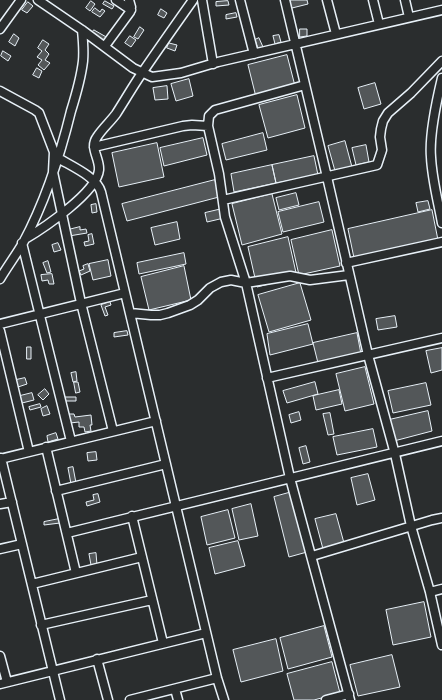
<!DOCTYPE html>
<html>
<head>
<meta charset="utf-8">
<style>
	body { margin:0 }
	canvas { display:block; background:#2a2d2e }
</style>
</head>
<body>
<canvas width="442" height="700"></canvas>
<script>
const context = document.querySelector('canvas').getContext('2d');
context.lineJoin = 'round';
function paint(path, color) { context.fillStyle = color; context.fill(path, 'evenodd'); }
function trace(path, color, width, dash) { context.strokeStyle = color; context.lineWidth = width; context.lineCap = dash ? 'butt' : 'round'; context.setLineDash(dash || []); context.stroke(path); }
const building = new Path2D(`
	M290,0H307L308,4L292,8Z
	M91,1L95,4L90,11L86,8Z
	M105,1L114,6L112,9L103,4Z
	M228,1L229,5L216,6V2Z
	M28,2L33,6L27,13L22,10Z
	M95,8L100,12L102,9L105,11L100,17L92,12Z
	M161,9L167,13L164,18L158,15Z
	M236,13L237,17L226,19V15Z
	M140,27L144,30L138,39L134,37Z
	M300,29H307V36L300,37Z
	M94,30L108,38L104,45L90,36Z
	M14,34L19,38L15,46L9,42Z
	M279,35L281,42L275,44L273,36Z
	M130,36L136,40L131,47L125,43Z
	M259,38L263,47L258,49L255,40Z
	M43,40L49,44L45,50L49,54L45,60L50,63L44,70L38,65L42,60L37,57L42,51L38,48Z
	M169,43L177,45L175,51L167,48Z
	M3,51L11,56L8,61L1,56Z
	M287,55L295,86L256,97L248,65Z
	M37,68L42,71L39,78L33,75Z
	M189,79L193,96L176,101L171,84Z
	M375,83L381,104L364,109L358,88Z
	M167,86L168,99L155,100L153,88Z
	M297,95L305,128L268,138L259,105Z
	M263,133L267,150L226,160L222,144Z
	M203,138L207,155L164,166L160,148Z
	M345,141L352,167L335,171L328,146Z
	M157,143L164,177L119,187L112,153Z
	M366,145L369,162L356,165L352,148Z
	M314,156L318,175L276,183L272,165Z
	M272,165L276,183L234,192L231,174Z
	M215,180L219,197L127,221L122,204Z
	M296,193L299,205L279,210L276,198Z
	M272,194L282,234L242,245L232,204Z
	M428,201L430,209L418,212L416,203Z
	M319,202L324,222L283,232L278,212Z
	M96,204L97,212L92,213L91,205Z
	M222,209L224,218L207,222L205,213Z
	M432,210L438,240L354,258L348,229Z
	M177,222L180,239L155,245L151,228Z
	M80,227V230L86,229L87,233L69,236L68,230Z
	M332,230L340,266L299,275L291,240Z
	M92,234L94,244L85,246L84,242L89,241L88,235Z
	M288,237L297,277L257,287L248,247Z
	M58,243L61,250L54,252L52,245Z
	M184,253L186,264L139,274L137,263Z
	M108,260L111,276L93,280L89,264Z
	M48,261L51,272L47,273L43,263Z
	M88,264L90,271L81,275L79,271L84,269L83,266Z
	M184,266L191,300L149,310L141,277Z
	M52,274L54,284H49L48,280L42,281L41,275Z
	M300,283L311,320L269,332L258,295Z
	M110,302L111,305L105,307L108,315L105,316L101,305Z
	M395,316L397,327L378,330L376,319Z
	M308,324L313,344L270,355L267,334Z
	M127,331L128,335L114,337V333Z
	M357,333L361,354L318,363L313,343Z
	M27,347H31V359H27Z
	M442,348V370L431,373L426,351Z
	M365,367L374,404L345,411L336,374Z
	M76,372L77,381L73,382L71,373Z
	M25,378L27,384L18,387L16,380Z
	M74,382H78L80,392L76,393Z
	M315,382L318,394L287,403L283,391Z
	M426,383L431,405L393,413L388,391Z
	M45,389L49,394L43,400L38,395Z
	M339,390L342,404L316,410L313,396Z
	M32,393L34,400L22,403L20,396Z
	M64,397H76V401H64Z
	M40,404L41,407L30,410L29,407Z
	M47,406L50,414L43,416L41,409Z
	M428,411L432,431L394,441L389,420Z
	M299,412L301,420L291,423L289,415Z
	M330,413L334,434L328,435L323,414Z
	M69,414H74L75,417L91,415L92,425H90L91,431L85,432L84,427H79V422L70,423Z
	M373,429L377,447L337,455L333,437Z
	M56,433L58,439L48,442L47,436Z
	M306,446L310,462L303,464L299,448Z
	M96,452L97,460L88,461L87,453Z
	M73,467L76,483L71,484L68,468Z
	M368,474L375,500L357,505L351,478Z
	M292,492L307,552L289,557L274,497Z
	M98,494L100,502L87,506L86,502L94,500L93,495Z
	M251,504L258,536L239,540L232,509Z
	M228,510L235,538L207,545L201,517Z
	M336,514L344,543L323,549L315,519Z
	M59,519L60,523L44,525V522Z
	M238,541L245,566L215,574L209,548Z
	M96,553L97,565H91L89,554Z
	M424,602L431,637L393,645L386,610Z
	M324,626L332,657L288,669L280,638Z
	M276,639L283,671L241,682L233,650Z
	M392,655L400,687L358,696L350,665Z
	M332,662L340,693L314,700H294L287,674Z`);
const minor = new Path2D(`
	M38,0L82,30L133,68L152,77L181,73L218,62L442,10
	M116,0L131,10
	M202,0L213,64
	M240,0L254,54
	M285,0L327,177L368,355L395,454L411,526L430,592L442,645
	M327,0L336,34
	M373,0L379,24
	M405,0L409,17
	M0,29L21,0
	M105,46L130,12L131,7L129,0
	M442,78C437,99 429,135 431,157C432,179 438,201 442,223
	M305,85L215,110L209,116L208,126L219,174L225,217L246,283L290,478L350,700
	M0,91L35,110L39,113L54,152L53,172L81,303L113,431
	M94,147L183,126L192,125L208,126
	M58,158C71,166 97,177 101,192C139,354 177,516 217,678L224,700
	M223,200L377,165L382,150L380,137L381,129L383,121L388,113L411,93L442,61
	M25,239C44,228 97,192 99,170C100,158 89,148 97,137C102,129 110,122 116,114C125,100 133,86 142,73C159,48 176,24 193,0
	M22,243L71,441
	M346,263L442,242
	M0,279C7,267 16,255 23,243C45,202 60,156 71,111C76,95 81,78 83,61C84,50 83,40 82,30
	M130,313L151,315H160L168,313L190,305L198,300L210,288L221,282L231,280L246,283L290,276L310,280L349,275
	M0,324L125,293
	M0,331L29,452
	M267,378L442,338
	M46,447L76,573
	M1,458L60,700
	M0,459L156,421
	M56,491L166,464
	M0,504L12,502
	M132,516L163,643
	M67,533L442,441
	M0,549L22,544
	M312,556L432,520L442,518
	M32,584L142,557
	M430,592L442,589
	M41,625L152,600
	M0,656L7,682
	M97,659L108,700
	M0,684L206,633
	M175,689L178,700
	M130,700L217,678
	M326,700L349,694`);
paint(building, '#535759');
trace(building, '#e8f1f8', 1);
trace(minor, '#e8f1f8', 11);
trace(minor, '#2a2d2e', 8);
</script>
</body>
</html>
